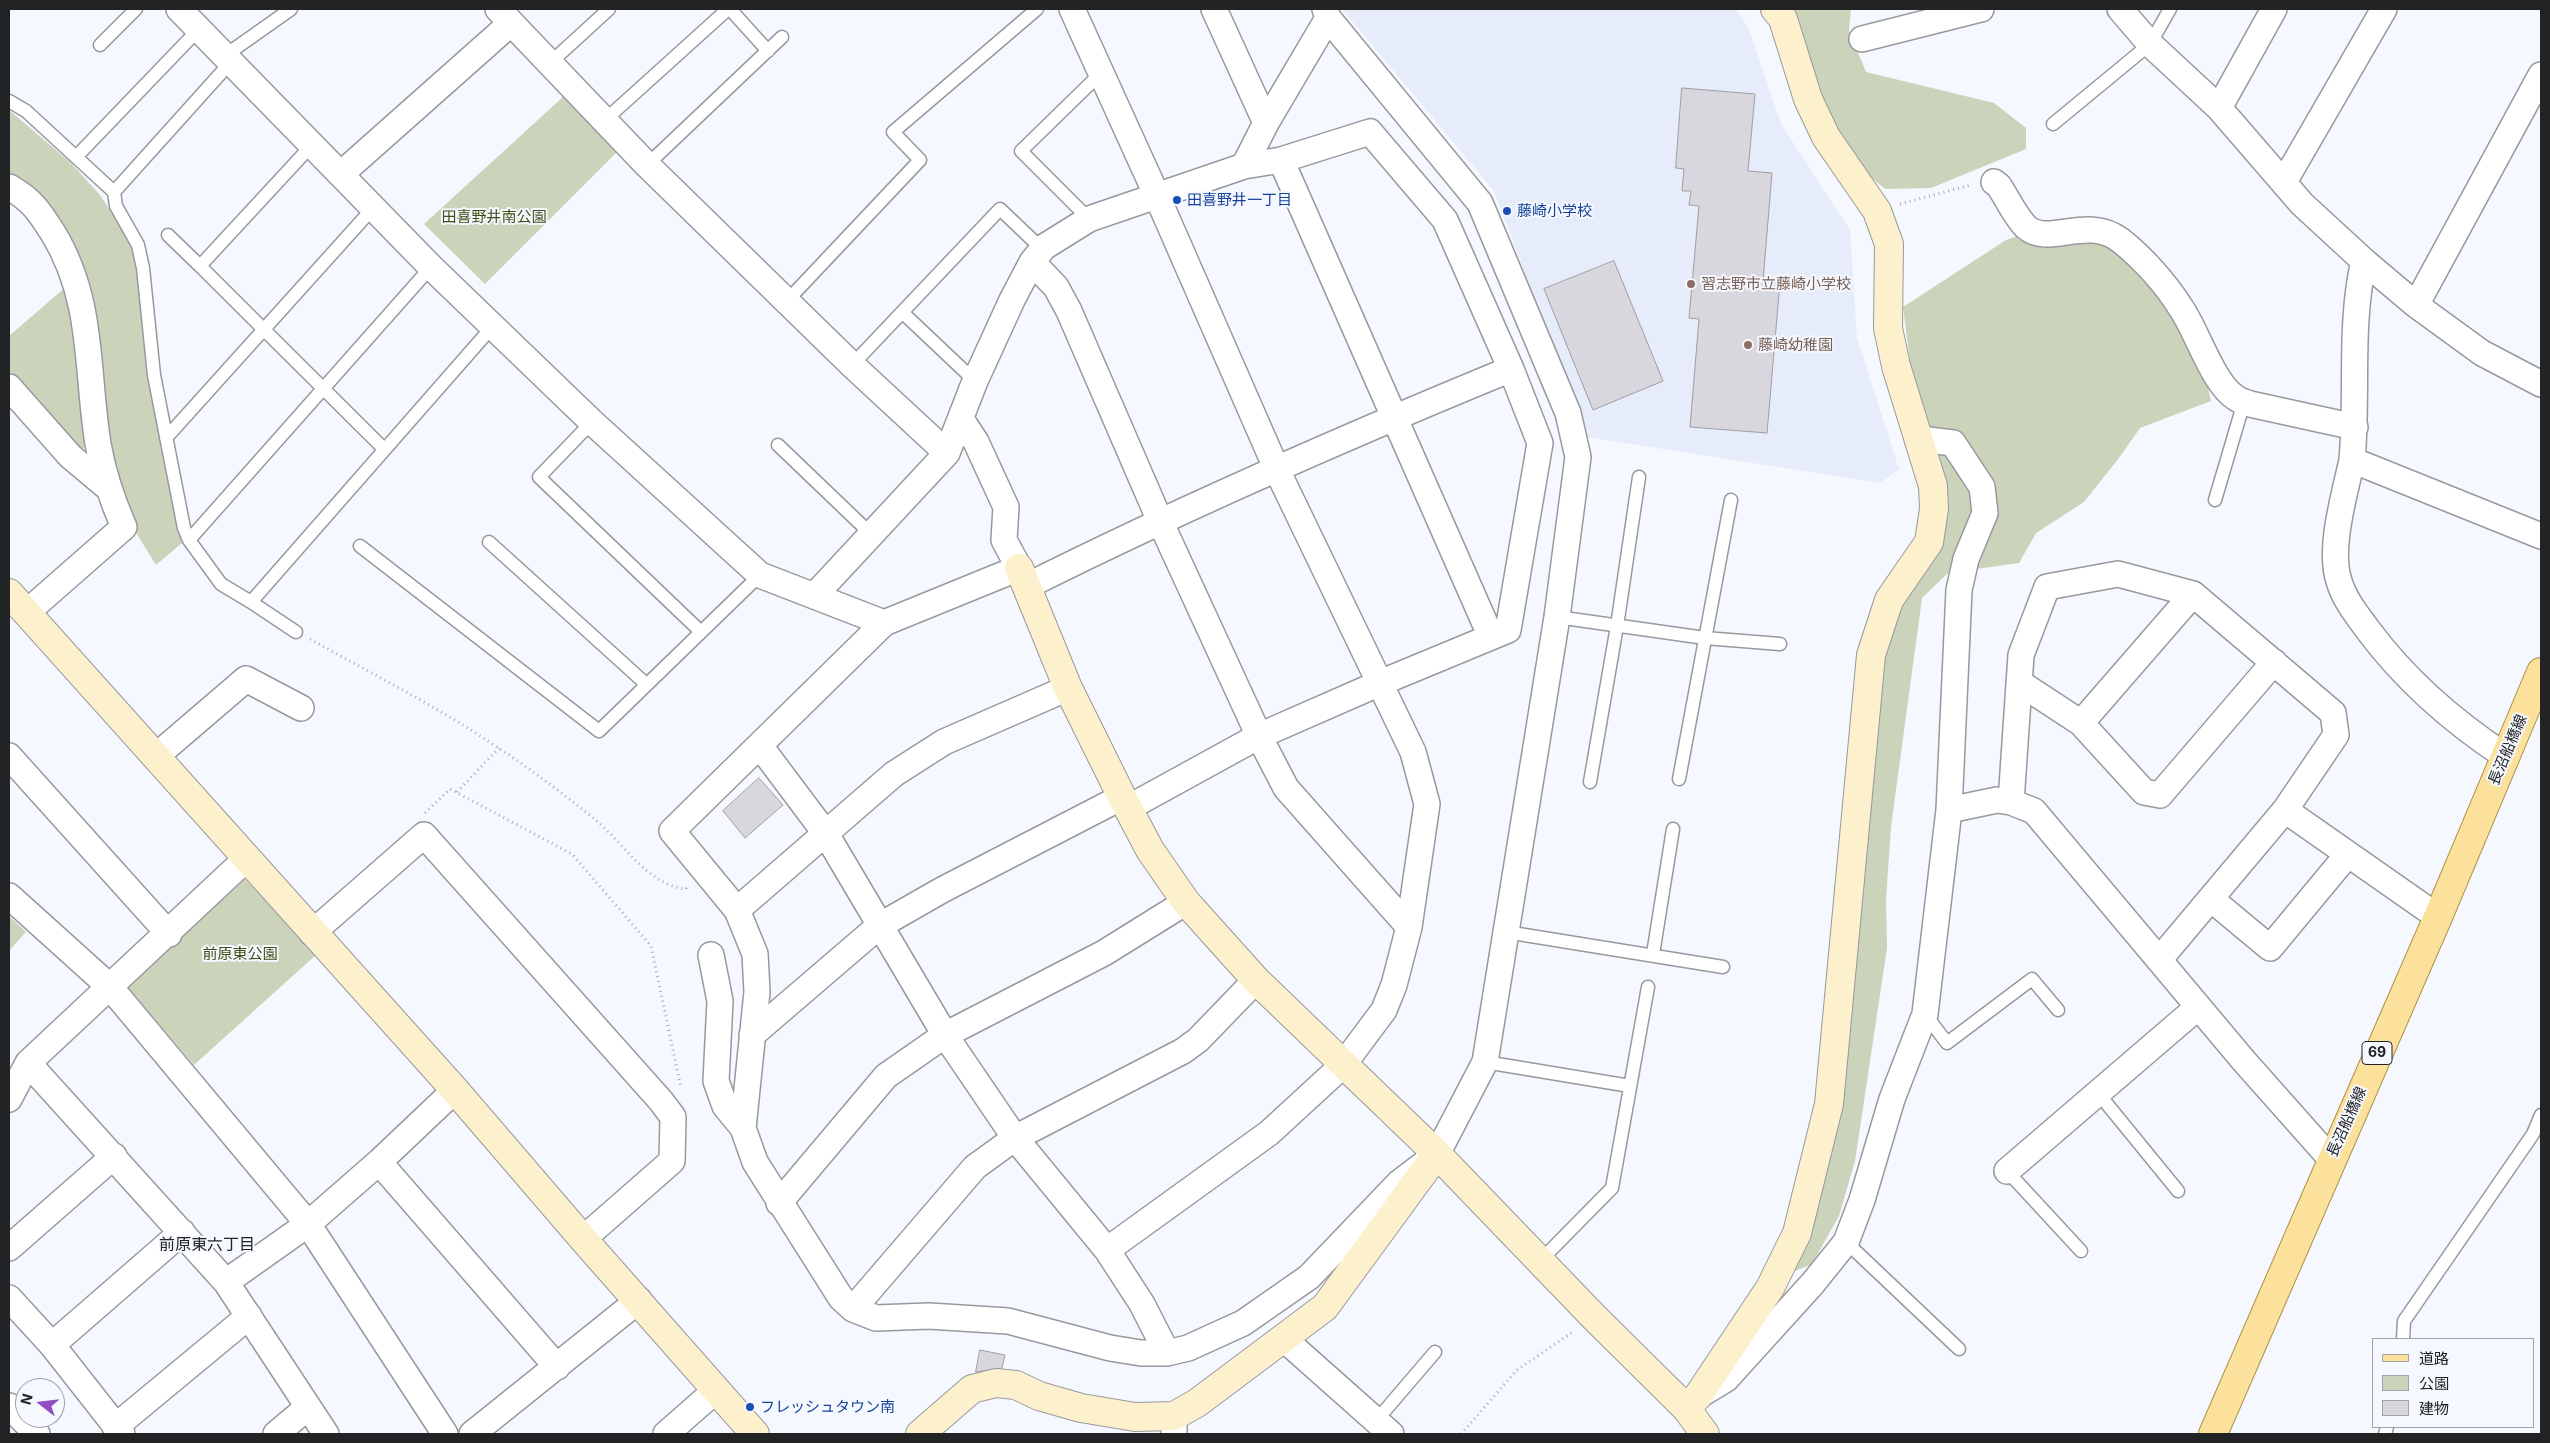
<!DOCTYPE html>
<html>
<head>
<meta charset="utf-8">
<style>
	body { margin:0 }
	#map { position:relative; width:2550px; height:1443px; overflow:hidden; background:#f5f8fe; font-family:Inter,"Noto Sans JP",sans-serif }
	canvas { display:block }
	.frame { position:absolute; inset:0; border:10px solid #222325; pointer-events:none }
	.legend { position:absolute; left:2372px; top:1338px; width:162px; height:90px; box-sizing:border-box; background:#f5f8fe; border:1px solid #a1a3a7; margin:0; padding:6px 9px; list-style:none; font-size:15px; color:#222325 }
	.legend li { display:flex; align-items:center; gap:10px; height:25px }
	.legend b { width:25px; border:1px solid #a1a3a7 }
	.north { position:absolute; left:15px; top:1378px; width:50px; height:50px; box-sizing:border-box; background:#f5f8fe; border:1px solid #a1a3a7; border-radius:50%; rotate:286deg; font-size:14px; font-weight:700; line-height:20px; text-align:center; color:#222325 }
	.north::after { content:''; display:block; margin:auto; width:18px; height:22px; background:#904dc2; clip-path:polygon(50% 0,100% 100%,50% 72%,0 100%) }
</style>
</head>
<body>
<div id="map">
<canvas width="2550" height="1443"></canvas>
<div class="frame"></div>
<ul class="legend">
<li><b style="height:6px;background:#fbe19b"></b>道路</li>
<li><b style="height:14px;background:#cbd3ba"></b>公園</li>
<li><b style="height:14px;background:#d8d7dd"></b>建物</li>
</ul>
<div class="north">N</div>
</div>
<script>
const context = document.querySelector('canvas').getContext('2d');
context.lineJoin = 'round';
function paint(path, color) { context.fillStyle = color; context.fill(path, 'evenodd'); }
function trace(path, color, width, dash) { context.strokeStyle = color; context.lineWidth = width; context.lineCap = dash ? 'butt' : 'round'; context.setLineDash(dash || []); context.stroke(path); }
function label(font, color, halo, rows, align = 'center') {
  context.font = font + ' Inter,"Noto Sans JP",sans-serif'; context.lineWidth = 4; context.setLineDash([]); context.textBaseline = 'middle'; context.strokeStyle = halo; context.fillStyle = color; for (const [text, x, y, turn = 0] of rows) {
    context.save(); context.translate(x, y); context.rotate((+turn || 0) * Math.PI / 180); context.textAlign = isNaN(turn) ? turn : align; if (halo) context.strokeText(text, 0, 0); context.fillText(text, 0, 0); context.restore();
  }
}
const built = new Path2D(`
	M1342,9H1736L1749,29L1781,124L1850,230L1857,338L1899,469L1880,483L1587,437L1494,191Z`);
const green = new Path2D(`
	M1787,9H1851L1849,31L1866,72L1994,103L2026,128V149L1931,188L1885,189L1849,159L1826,114Z
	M564,96L619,150L485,284L424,224Z
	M9,110L70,162L100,195L133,245L137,267L149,377L182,543L156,565L135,531L106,442L95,308L86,278L9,177Z
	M2071,218L2114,251L2161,299L2204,370L2211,401L2140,428L2119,458L2084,502L2036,533L2019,563L1948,573L1922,598L1891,827L1886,899L1887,948L1855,1161L1839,1216L1812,1264L1786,1275L1814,1224L1837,1107L1879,658L1902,594L1940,541L1915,401L1903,307L2006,240Z
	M67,286L76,315L87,446L78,450L9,373V336Z
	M245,879L317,954L194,1065L128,987Z
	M9,916L26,932L9,951Z`);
const building = new Path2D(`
	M1682,88L1755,94L1748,171L1772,173L1763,281L1780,282L1767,433L1690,427L1699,319L1689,318L1699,206L1689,205L1691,191H1682L1684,169L1676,168Z
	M1614,261L1663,381L1593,410L1544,289Z
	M759,778L783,805L745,838L723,811Z
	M980,1350L1005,1355L1002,1368L976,1372Z`);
const path = new Path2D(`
	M1900,204L1971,185
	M310,639C374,675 440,708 500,749C532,770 562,793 592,817C622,840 646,885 686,889L687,886
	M457,792L499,748
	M425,813L450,789L572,854L651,946L681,1088
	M1461,1434L1517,1370L1574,1331`);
const lane = new Path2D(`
	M730,9L768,51
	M100,45L136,9
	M223,57L291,9
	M550,63L609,9
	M9,101L26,111L114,192L116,206L138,245L143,268L154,375L184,528L189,540L221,584L251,602L493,326
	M605,120L728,9
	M2053,124L2150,44L2170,9
	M311,146L200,266L384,449
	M77,156L198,30
	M647,165L782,37
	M114,192L230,63
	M1089,219L1021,151L1101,73
	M168,235L200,266
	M786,302L920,160L893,132L1037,9
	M902,312L975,381
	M852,365L1000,209L1042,249
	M592,422L539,477L700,631
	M166,438L374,207
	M778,445L872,535
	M2215,500L2244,402
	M189,540L431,267
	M489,542L646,684
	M360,546L599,731L760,575
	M251,602L296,632
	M1557,617L1705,638L1780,644
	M1679,779L1731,500
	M1590,782L1617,626L1639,477
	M1506,932L1723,967
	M1653,954L1673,829
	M1925,1014L1947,1043L2032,979L2058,1010
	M1485,1062L1630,1086
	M2098,1093L2178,1191
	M2007,1171L2081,1251
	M1846,1242L1959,1349
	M1540,1261L1612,1188L1648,987
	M2403,1339L2404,1321L2533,1134L2541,1115
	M1376,1421L1435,1352
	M2385,1434L2387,1427`);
const street = new Path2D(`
	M179,9L431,267L592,422L760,575L884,623L1019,568L1004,540L1006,507L976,442L961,419
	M498,9L647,165L852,365L947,453
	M1072,9L1157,196L1277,470L1413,752L1427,804L1409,927L1394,985L1384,1010L1343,1065L1269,1133L1107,1250
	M1214,9L1266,123
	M2120,9L2150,44L2219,108L2302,204L2364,261L2416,305L2482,353L2541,384
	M1862,39L1981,9
	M2219,108L2274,9
	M1281,160L1491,637
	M1244,166L1266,123L1328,18
	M341,174L510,24
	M1994,182L1999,186C2007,198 2015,216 2026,227C2048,247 2087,215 2120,240C2143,258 2166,284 2181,308C2197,331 2213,384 2236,398C2240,401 2245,402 2250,404L2355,427
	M2284,182L2384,9
	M9,187C32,200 39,211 53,233C94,300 86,369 98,444C103,473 112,500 124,527L26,613
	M2364,261C2349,324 2358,395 2352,460L2541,536
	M1032,262L1056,287L1069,311L1160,521L1259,736L1286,788L1409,927
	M2416,305L2541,75
	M9,387L70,456L107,487
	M2352,460C2345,493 2328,549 2339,581C2344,599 2357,615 2368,630C2406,681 2452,721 2505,756
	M1027,586C1185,507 1348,436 1511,369
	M815,595L947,453L975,381L1012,300L1032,262L1044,247L1089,219L1244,166L1281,160L1370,132L1445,220L1511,369L1540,443L1508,630L1380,683L1259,736L1128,808
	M884,623L672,831L737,910L755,954L757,992L743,1128L755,1162L841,1298L853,1309L876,1318L929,1316L1008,1321L1110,1348L1141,1353H1167L1188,1348L1243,1323L1309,1277L1399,1183L1437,1154L1485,1062L1557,617L1578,457L1568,413L1480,203L1328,18L1325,9
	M2020,683L2081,723L2144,792L2160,795L2274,662
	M2081,723L2193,594
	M760,746L826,834L945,1035L1015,1138L1107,1250L1142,1304L1167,1353
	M9,756L169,934
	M155,757L246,679L301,708
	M1949,810L1997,800L2011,802
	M2285,810L2438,917
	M9,896L110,987L308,1224L445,1434
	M2211,899L2270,948L2348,854
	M737,910L894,774L944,742L1068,688
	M312,933L424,835L661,1101L673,1117L672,1161L583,1239
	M711,955L720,1001L716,1081L725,1106L743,1128
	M2159,960L2285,810L2336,735L2333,713L2193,594L2118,574L2047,587L2021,655L2011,802L2034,811L2244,1061L2331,1159
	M752,1035L879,926L942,890L1122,797
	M28,1063L226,1282L326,1434
	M9,1099L28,1063L246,859
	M379,1162L557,1367
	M2007,1171L2198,1007
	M779,1203L886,1076L945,1035L1104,953L1186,902
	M9,1248L114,1156
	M226,1282L308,1224L379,1162L455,1090
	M9,1298L52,1345L122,1434
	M853,1309L975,1167L1015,1138L1183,1051L1198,1040L1256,980
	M1284,1339L1391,1434
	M52,1345L182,1232
	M1698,1396L1726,1379L1813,1283L1846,1242L1862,1200L1892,1099L1925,1014L1949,810L1959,590L1966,559L1985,513L1982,487L1953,443L1920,439
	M9,1406L37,1434
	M1174,1416V1434
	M115,1427L249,1316
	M276,1434L308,1407
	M472,1434L639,1300
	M666,1434L715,1391`);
const secondary = new Path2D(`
	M1019,568L1068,688L1122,797L1150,850L1186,902L1256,980L1437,1154L1594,1317L1686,1408L1705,1434
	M9,593L455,1090L583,1239L755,1434
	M1686,1408L1698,1396L1770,1288L1797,1233L1829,1104L1871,655L1889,600L1929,542L1934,509L1933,486L1896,366L1888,328L1889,244L1877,211L1826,137L1808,99L1783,19L1775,9
	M920,1434L972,1389L996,1383L1016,1385L1039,1396L1081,1408L1135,1417L1174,1416L1197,1403L1325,1307L1437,1154`);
const primary = new Path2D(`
	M2213,1434L2438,917L2541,672`);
const markers = [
	[1177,200,5,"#1a4fb4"],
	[1507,211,5,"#1a4fb4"],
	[1691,284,5,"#8d6e63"],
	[1748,345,5,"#8d6e63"],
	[750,1407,5,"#1a4fb4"]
];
const shields = [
	[2377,1053,30]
];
const shieldNames = [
	["69",2377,1053]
];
const transitNames = [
	["田喜野井一丁目",1187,200],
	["藤崎小学校",1517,211],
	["フレッシュタウン南",760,1407]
];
const parkNames = [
	["田喜野井南公園",494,217],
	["前原東公園",240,954]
];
const educationNames = [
	["習志野市立藤崎小学校",1701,284],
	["藤崎幼稚園",1758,345]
];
const streetNames = [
	["長沼船橋線",2508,750,-67],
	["長沼船橋線",2347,1122,-66]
];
const neighbourhoodNames = [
	["前原東六丁目",207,1245]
];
paint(built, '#e6ecf9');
paint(green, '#cbd3ba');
paint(building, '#d8d7dd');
trace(building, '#9f9ea4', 1);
trace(lane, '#97999e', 15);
trace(street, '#97999e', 28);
trace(secondary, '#97999e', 30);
trace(primary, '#ae9247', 30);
trace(path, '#a8aaae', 3, [1, 4]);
trace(lane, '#fff', 12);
trace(street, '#fff', 25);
trace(secondary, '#fdf0cd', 28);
trace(primary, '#fbe19b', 28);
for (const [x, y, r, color] of markers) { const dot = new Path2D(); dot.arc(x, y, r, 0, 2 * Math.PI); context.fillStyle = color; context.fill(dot); trace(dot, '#f5f8fe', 2); }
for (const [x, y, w] of shields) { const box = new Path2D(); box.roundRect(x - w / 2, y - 11.5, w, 23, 4); context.fillStyle = '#f5f8fe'; context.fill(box); trace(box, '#222325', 1); }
label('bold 14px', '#222325', null, shieldNames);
label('15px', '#164399', '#f5f8fe', transitNames, 'left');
label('15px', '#414f16', '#f5f8fe', parkNames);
label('15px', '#785e54', '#f5f8fe', educationNames, 'left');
label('15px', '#222325', '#f5f8fe', streetNames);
label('16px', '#222325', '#f5f8fe', neighbourhoodNames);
</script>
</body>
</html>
